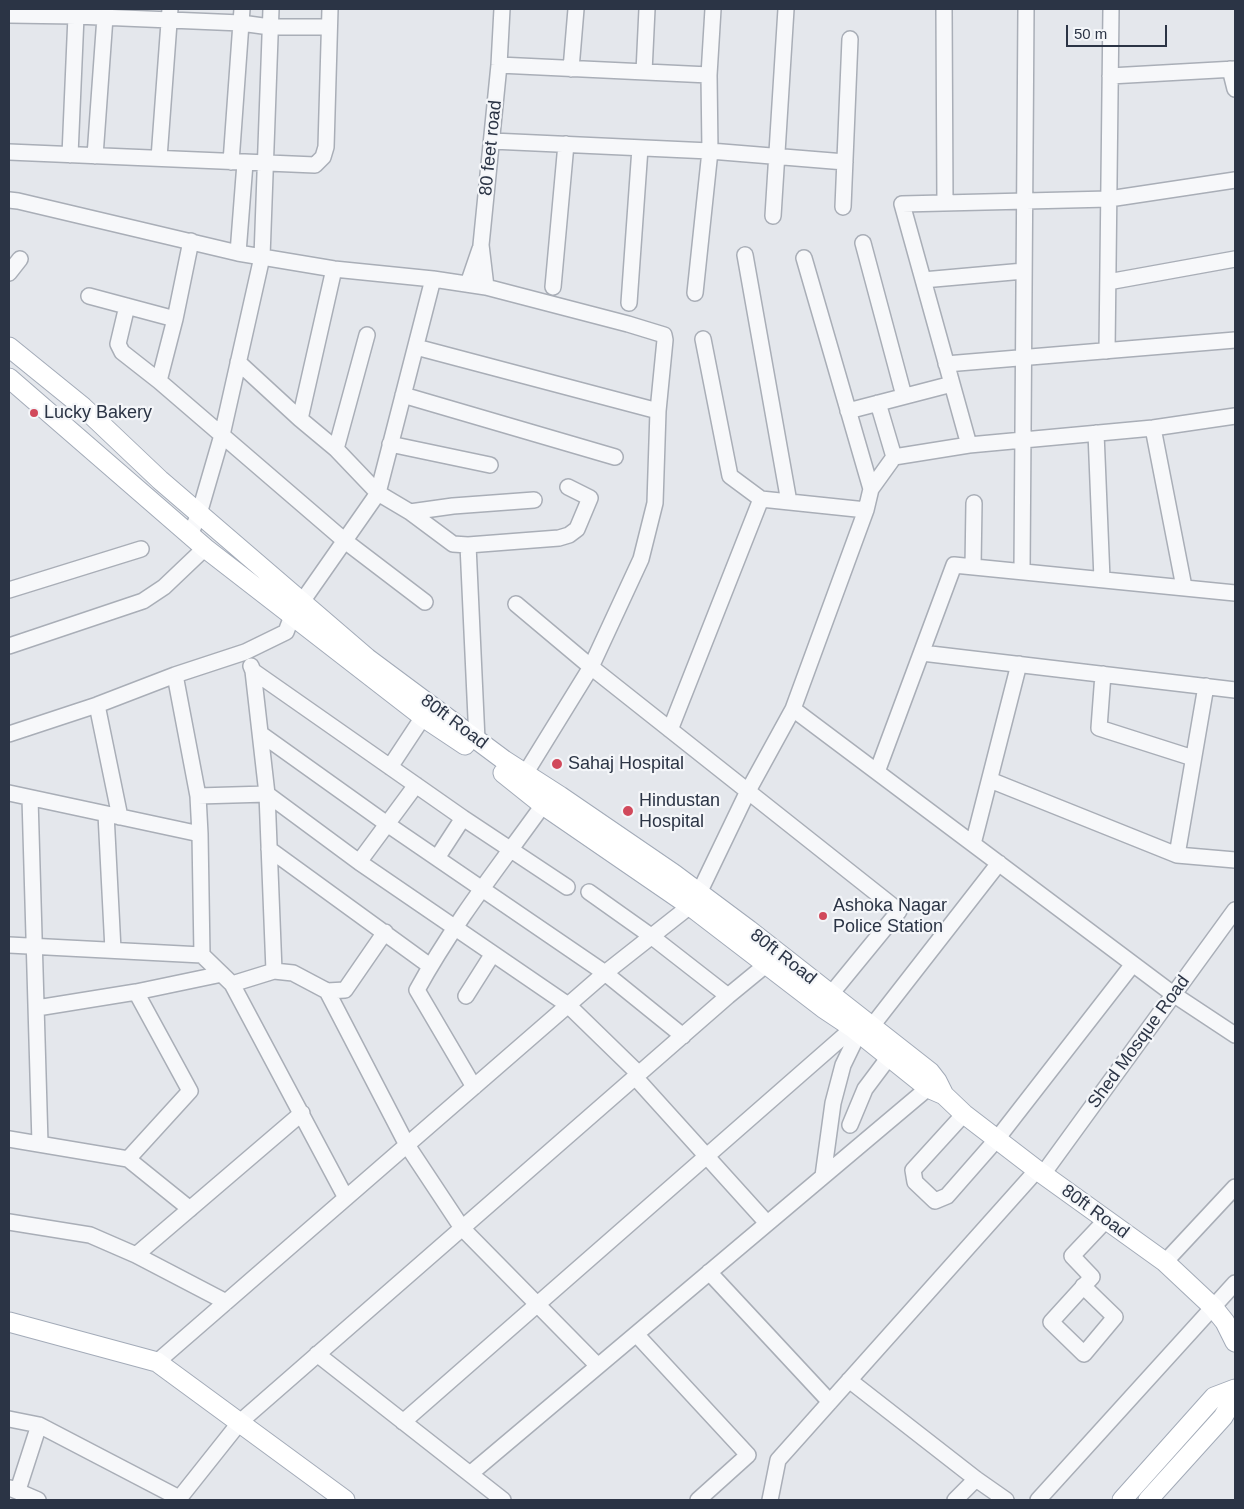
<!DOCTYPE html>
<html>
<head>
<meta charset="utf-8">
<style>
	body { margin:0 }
	#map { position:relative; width:1244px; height:1509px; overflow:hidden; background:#e4e7ec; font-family:Helvetica,sans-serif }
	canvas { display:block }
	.frame { position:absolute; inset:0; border:10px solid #2b3445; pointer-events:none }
	.scale { position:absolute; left:1066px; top:25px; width:101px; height:22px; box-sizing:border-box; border:2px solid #2b3445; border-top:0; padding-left:6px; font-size:15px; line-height:18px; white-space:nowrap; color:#2b3445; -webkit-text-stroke:4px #f4f6f9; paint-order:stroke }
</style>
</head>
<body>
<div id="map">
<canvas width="1244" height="1509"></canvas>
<div class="frame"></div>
<div class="scale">50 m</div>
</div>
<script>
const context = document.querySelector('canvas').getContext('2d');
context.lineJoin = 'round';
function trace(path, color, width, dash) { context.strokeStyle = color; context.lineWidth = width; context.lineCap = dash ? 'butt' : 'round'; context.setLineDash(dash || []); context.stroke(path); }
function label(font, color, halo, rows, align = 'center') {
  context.font = font + ' Helvetica,sans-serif'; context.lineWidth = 4.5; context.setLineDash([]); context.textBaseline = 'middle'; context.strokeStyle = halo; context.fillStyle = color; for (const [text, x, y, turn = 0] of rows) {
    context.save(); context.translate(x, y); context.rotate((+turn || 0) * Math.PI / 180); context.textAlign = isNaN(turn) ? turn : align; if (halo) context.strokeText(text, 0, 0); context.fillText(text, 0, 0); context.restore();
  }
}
const minor = new Path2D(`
	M944,9L945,203
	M9,15L76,16L241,23L270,27H329
	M499,65L709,75
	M571,69L576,9
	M1230,69L1235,89
	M644,72L647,9
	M1110,76L1235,69
	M492,141L710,151L845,162
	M9,152L315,165L323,157L326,147L330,9
	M70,155L76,16
	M95,156L105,17
	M159,158L170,9
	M231,162L242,9
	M9,200L18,201L238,253L334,269L433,279L486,287L628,324L664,335L665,340L658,411L655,503L641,559L591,667L525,774
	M843,207L850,39
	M773,216L786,9
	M863,243L904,396
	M238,253L245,163
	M745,255L789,502
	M804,258L871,489
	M9,273L20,259
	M923,280L1024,271
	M1108,282L1235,259
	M468,284L480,249
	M486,287L481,245L499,65L502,9
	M553,287L566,144
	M695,293L710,151L709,75L713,9
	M89,296L175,319
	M629,303L640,148
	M127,306L118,344L122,352L159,381L345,541L425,602
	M703,339L730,476L761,499L866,510
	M416,347L658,411
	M1107,351L1111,9
	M238,362L300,419L336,449L378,493L410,512L453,544L468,545L559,538L569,535L577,529L590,498L568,487
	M946,364L1235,340
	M159,381L175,319L191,241
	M403,395L615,457
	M878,403L894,457
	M848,411L952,384
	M300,419L334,269
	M1153,428L1184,587
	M1096,433L1102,579
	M390,444L490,465
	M969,445L902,204L1109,199L1235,180
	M336,449L367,335
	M410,512L453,506L534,500
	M190,535L199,514L222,435L262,257L271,9
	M468,545L477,740
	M973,567L974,503
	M1022,571L1026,9
	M9,590L141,549
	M516,604L591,667L899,911L831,994
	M9,646L143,601L164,587L205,548
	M922,653L1235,690
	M251,666L253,671L267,794L274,971
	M253,671L463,818L567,887
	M1103,674L1099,728L1193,758
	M175,675L198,796L200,834L202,955
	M97,705L120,817
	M793,709L1173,994L1235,1035
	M670,730L761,499
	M9,734L97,705L175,675L245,652L286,632L292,616L378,493L433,279
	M261,734L387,824L605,973L683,1036
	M390,767L423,717
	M877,772L954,565L1235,593
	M990,780L1177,855L1235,860
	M9,793L200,834
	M198,796L267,794L359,862L568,1005L639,1074
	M30,798L40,1143
	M106,814L113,950
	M973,844L1019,664
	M269,849L430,966
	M1177,855L1206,686
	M437,858L463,818
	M359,862L416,785
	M589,892L651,936L728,996
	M9,945L202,955L232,984L346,1198
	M232,984L274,971L293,973L327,991L407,1145L462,1228L598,1366
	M327,991L345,990L385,932
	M466,996L492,955
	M37,1008L136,992L222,974
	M865,1035L999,863
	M635,1077L767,1223
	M474,1087L417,990C453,924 500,865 543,805
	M964,1114L913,1170L915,1182L935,1201L947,1196L997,1139L1133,964
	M850,1125L865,1089L889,1057
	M9,1139L128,1159L190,1209
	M128,1159L190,1091L136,992
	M1043,1174L1235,910
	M823,1176L833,1103L843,1065L859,1032
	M9,1222L90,1235L136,1255L226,1302
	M136,1255L302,1113
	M1165,1262L1235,1187
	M709,1272L830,1402
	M1083,1286L1115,1317L1084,1354L1051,1322L1092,1277L1072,1256L1106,1220
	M636,1334L748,1455L698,1500
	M317,1354L503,1500
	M157,1362L605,973L690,906L699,893L748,791L793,709L866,510L871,489L894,457L969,445L1153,428L1235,416
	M849,1380L976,1479L1006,1500
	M9,1419L39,1425L179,1498
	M403,1422L853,1028
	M470,1474L928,1088
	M10,1488L38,1500
	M18,1490L39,1425
	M178,1500L240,1422L728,996L767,964
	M770,1500L778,1460L1037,1170
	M955,1500L976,1479
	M1038,1500L1235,1283`);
const major = new Path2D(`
	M9,347L83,407L160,480L367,658L504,760L560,796L674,874L749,930L930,1072L937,1081L944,1095L964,1114L1037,1170L1165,1262L1213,1307L1225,1322L1235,1342
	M9,378L205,548L423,717L465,745
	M503,773L543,805L690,906L823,1008L853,1028L928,1088L944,1095
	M9,1322L157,1362L345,1500
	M1122,1500L1214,1397L1235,1389
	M1148,1500L1223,1417L1230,1405L1235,1391`);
const markers = [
	[34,413,5,"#d1495b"],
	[557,764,6,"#d1495b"],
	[628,811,6,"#d1495b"],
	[823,916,5,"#d1495b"]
];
const streetNames = [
	["80 feet road",491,148,-84],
	["80ft Road",454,722,37],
	["80ft Road",783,957,38],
	["Shed Mosque Road",1139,1042,-54],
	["80ft Road",1095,1212,36]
];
const poiNames = [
	["Lucky Bakery",44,413],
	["Sahaj Hospital",568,764],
	["Hindustan",639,801],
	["Hospital",639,822],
	["Ashoka Nagar",833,906],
	["Police Station",833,927]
];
trace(minor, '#a9aeb7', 18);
trace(major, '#a3abb8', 21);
trace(minor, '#f7f8fa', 15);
trace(major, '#fff', 19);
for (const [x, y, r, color] of markers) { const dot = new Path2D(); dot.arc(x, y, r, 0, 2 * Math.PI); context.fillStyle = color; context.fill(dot); trace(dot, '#f4f6f9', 2); }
label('18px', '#2b3445', '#f4f6f9', streetNames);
label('18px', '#2b3445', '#f4f6f9', poiNames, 'left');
</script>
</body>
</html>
